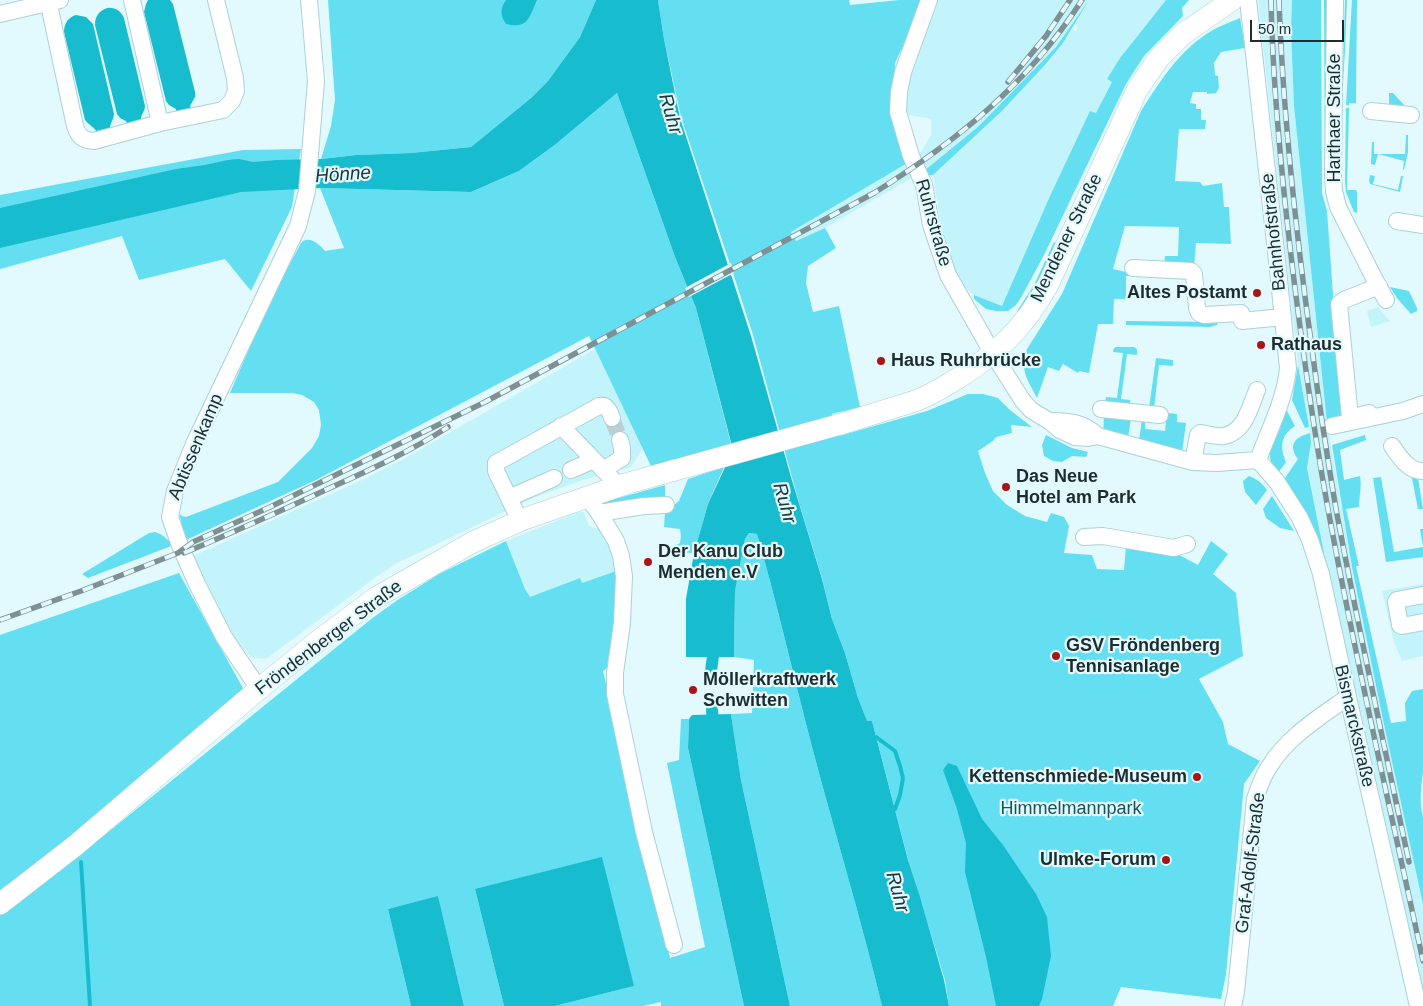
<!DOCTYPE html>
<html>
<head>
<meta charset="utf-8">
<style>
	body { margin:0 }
	#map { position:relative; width:1423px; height:1006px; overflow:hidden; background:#e2f9fd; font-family:Helvetica,sans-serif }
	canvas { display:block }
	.scale { position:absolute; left:1250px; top:20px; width:94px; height:22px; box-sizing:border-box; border:2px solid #1d2c2e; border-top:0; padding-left:6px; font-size:15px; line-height:18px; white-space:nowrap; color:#1d2c2e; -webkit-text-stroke:4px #e2f9fd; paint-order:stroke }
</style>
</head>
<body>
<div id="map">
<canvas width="1423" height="1006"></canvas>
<div class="scale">50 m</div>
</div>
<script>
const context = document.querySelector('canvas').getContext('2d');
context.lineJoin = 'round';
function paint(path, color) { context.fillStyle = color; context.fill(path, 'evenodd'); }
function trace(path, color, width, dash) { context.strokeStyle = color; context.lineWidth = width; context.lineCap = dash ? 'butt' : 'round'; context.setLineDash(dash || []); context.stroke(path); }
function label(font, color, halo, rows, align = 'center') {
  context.font = font + ' Helvetica,sans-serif'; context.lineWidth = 4.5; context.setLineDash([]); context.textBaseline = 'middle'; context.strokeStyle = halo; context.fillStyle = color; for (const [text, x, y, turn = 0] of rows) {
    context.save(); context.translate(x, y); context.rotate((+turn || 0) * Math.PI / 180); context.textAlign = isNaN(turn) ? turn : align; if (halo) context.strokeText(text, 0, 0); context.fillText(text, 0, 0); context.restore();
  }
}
const built = new Path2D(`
	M934,0H1166L1120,58L1107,80L1112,81L1096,114L1090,112L1050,196L1002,306L974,295L958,281L944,248L933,175L1002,111L1044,66L1063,43L1072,29L1075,31L1078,27L1075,24L1086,5L1056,47L979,126L924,171L918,157L931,135V119L904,114V88Z
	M1258,0H1292L1291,29L1294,106L1327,423L1352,567L1383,720L1423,904V998L1327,568L1307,468L1311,443L1309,427L1298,365Z
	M909,162L915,176L825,228L796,241L791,232Z
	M1378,307L1390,321L1371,327L1367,311Z
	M595,349L643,448L631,467L580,481L536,497L397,563L376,577L266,659L251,657L237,642L219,616L191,557L362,480L409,456Z
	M579,512H584L589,526L603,530L619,570L582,583L579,578L530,598L525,589L506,541Z
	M1423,584V656L1402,661L1394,642L1382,591Z`);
const green = new Path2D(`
	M328,0H596L580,37L548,81L531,98L471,147L411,153L356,155L321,159L331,126L335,100Z
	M658,0H849L850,5L899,0H922L913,25L895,63L894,113L909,162L791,232L796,241L825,228L836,248L808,266L806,283L813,312L839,306L860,407L832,414L839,436L927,411L968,394H983L998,398L1010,410L1032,427L1011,425L1012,433L996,437L993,441L978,451L985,473L993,491L1007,505L1025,516L1047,522L1051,513L1064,517L1069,526L1064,553L1092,555L1097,569L1124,570L1126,546L1163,549L1181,556L1198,565L1211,541L1228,554L1213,574L1236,593L1243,656L1199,679L1223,722L1228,744L1260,761L1244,784L1226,974L1221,999L1121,987L1113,1006H949L945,980L909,863L872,721L867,722L858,698L845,653L832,619L822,578L798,499L753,335L734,276L681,117L664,39Z
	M1089,0L1063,43L1044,66L1002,111L933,175L926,176L924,171L979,126L1056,47Z
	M1166,0H1189L1182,8L1183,16L1144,56L1126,84L1044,255L1022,296L1016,305L1008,311H996L986,309L974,299V295L1002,306L1050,196L1090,111L1096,113L1112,82L1107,79L1120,58Z
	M1292,0H1321L1322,193L1327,211L1342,420L1327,423L1294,106L1291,29Z
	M1324,0H1327L1326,108L1332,212L1326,196L1325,182Z
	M1345,0H1347L1345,51L1341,113V180L1345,201L1349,212L1347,210L1340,186L1339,117L1343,68Z
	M1352,0H1357L1356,103H1349V105H1346Z
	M1240,18L1245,48L1221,52L1214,63L1215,75L1218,76L1219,88L1216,93L1207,94V92H1193L1190,103L1196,104V109H1201V120H1206L1205,129H1179L1175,181L1200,182L1203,186L1222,183L1224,207H1229L1231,244L1196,243L1194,266L1164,265L1165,256H1178L1179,227L1125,226L1113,269L1126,272L1181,273V275L1126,276V299H1114L1113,324H1098L1089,373L1079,371L1078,373L1063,364L1059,371L1048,367L1037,398C1028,380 1019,370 1027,349L1062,294L1141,111C1159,83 1177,54 1205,35C1215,28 1228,23 1240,18Z
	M617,93L675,257L696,308L731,444L678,464L674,459L651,466L589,336L316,480L186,540L179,513L182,516L186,517L278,482L312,448L319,436L321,425L319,410L314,402L302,395L292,393H230L268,305L301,243C309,235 319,244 325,251L344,248L320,188L471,192L519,171L556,144Z
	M1389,93H1393L1405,106V108H1389Z
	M1346,108H1349L1347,190H1356L1357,192V213L1354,212L1346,192L1345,182Z
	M1406,135H1408V152L1404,170L1403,169L1404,161L1378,154L1375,165L1371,164L1372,142H1374V154H1405Z
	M301,149L292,207L251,291L225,259L139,280L122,236L0,269V195L243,150Z
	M1370,175L1375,176L1373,184L1398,190L1401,176H1403L1400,192L1370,184L1369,181Z
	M1054,242L1056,243C1045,267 1035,293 1017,313V311L1034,285Z
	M1390,287L1409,291L1417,308V311L1411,314L1397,298Z
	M1126,321L1218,322L1217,325L1210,327L1126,325Z
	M1116,347H1134L1137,349V355L1127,354L1121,399L1130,400V406L1105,404L1106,397L1117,398L1123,353L1113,352L1114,348Z
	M1156,358L1173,360V366L1159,365L1154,409L1149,408Z
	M1298,365L1309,427L1305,428L1292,400Z
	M1286,409L1295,426C1280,436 1280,447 1286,462L1278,473C1274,467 1270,462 1270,455C1269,441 1281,421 1286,409Z
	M1167,413L1177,414V422L1186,423L1181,460L1138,448L1142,419L1145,420V429L1165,431Z
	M1104,415L1131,418L1127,445L1103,438Z
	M1310,433L1311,443L1307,468L1327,568L1283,481L1298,459C1287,444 1296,437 1310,433Z
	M1046,435L1072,448L1088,452L1086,457L1072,456L1062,462L1053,461L1044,456L1042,445Z
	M1365,435L1366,440L1340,450L1344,480L1360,476C1362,488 1359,495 1359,507L1346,509L1359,566H1356L1391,723L1406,721L1405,703L1412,691L1423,689V772C1421,786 1419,803 1423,817V904L1383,720L1352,567L1332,445Z
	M724,467L708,504L694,553L674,552L675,546L680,543L681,536L680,529L664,527L665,512L679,501L688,479Z
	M1411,473L1418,478L1423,509H1418Z
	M1249,476C1257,479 1262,483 1267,490L1256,505L1245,492L1243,481Z
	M1381,477L1394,552L1423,547L1420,529H1423V557L1386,562L1373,478Z
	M665,485V502L600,508L597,504Z
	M1272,496L1294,531L1280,528L1266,518L1263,509Z
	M155,532L162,535L174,545L88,578L82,574L149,533Z
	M749,533L757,534C777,603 793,674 811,743C834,831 861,918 882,1006H790L741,780L731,714L752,713L754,660L734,657L735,591L745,539Z
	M506,541L525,589L530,597L580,578L582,583L619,570C619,603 612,635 607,667L606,669L603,671L670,958L705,947L667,763L679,760L681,719H689L688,748L744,1006H661V1002L643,1006H555L634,986L475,889L504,1006H464L438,897L388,909L411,1006H0V914L86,850L370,620L396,601L439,574Z
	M179,573L244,690L71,838L0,890V635Z`);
const water = new Path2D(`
	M148,0H170L173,4L195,92V97L190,106L191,108L176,111V109L169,105L166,101L144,12L146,4Z
	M506,0H537C529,18 528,29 506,24C500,15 500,9 506,0Z
	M596,0H658L664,39L680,118L751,336L791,477L822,579L832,619L845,653L858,698L867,721H872L908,860L920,897L944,980L949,1006H882C861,918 834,831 811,743C793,674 777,603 757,534L749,533L745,539L735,591L734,657H686V599L694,553L708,504L733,450L696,308L675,257L617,93L556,144L519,171L471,192L320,188L241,192L0,248V208L176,169L205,165L228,160L239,159L253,162L277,160L321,159L356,155L411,153L471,147L531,98L548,81L580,37Z
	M107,8C115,7 121,11 124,18L145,106C145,111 140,116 141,120L127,124L126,121L120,118L117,114L95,25C95,16 99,11 107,8Z
	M76,15L86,17L93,24L114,114C114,119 110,123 110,128L96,131C95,128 88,124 85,120L64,32C64,24 68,17 76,15Z
	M731,714L741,780L790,1006H744L688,748L689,719L692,715Z
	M948,763L957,766L982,819L1003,845L1036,894L1047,917L1051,956L1042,999L1039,1006H996L986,957L965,872L966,843L957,809L943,770Z
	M602,857L634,986L555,1006H504L475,889Z
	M438,896L464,1006H411L388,909Z`);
const pier = new Path2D(`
	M731,263L734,273L689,297L685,288Z`);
const stream = new Path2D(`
	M876,737L895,751L900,766L903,778L900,795L895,809
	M81,862L90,1006`);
const canal = new Path2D(`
	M711,671L715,641
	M712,710L714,731`);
const minorTunnel = new Path2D(`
	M612,418L620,440`);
const minor = new Path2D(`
	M48,0L75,126C79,137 82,140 94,141L160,123L223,110L232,101L236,91L235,78L216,0
	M132,0L160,123
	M929,0L903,72L899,92L898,112L911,156L924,185L931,225L948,275L993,354L1023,401L1031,410L1049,421L1060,430L1075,437L1088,438L1098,436L1193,462L1217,463L1258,460
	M1248,0L1278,270L1288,368C1285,400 1269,430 1258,460
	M1335,0L1333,176L1334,191L1338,207L1373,276L1386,300
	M0,14L60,0
	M1371,111L1411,115
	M1397,221L1423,225
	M1133,268L1191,271L1194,274L1197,308L1199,313L1204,315L1241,313L1242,321L1283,317
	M1101,409L1160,415
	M1369,413L1350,418L1339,304L1344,300L1379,286
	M1050,421C1069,421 1083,422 1098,436
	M561,426L619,486
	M1332,426L1403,411L1423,404
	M1392,446C1400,457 1408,471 1423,471
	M1258,460L1277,482L1300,518L1310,540L1321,574L1348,697L1418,1006
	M1193,462L1198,435L1200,433C1207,434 1217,437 1224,436C1245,432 1250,407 1257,390
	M571,470L594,460
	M603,470L622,458V448L620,440
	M586,496L599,513L616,541L621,556L624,576L622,623L615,673V694L644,832L674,945
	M509,498L554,478
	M599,513L644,506L666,505
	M520,521L496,471V463L599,406C607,404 610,412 612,418
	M1084,537L1103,536L1174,548L1187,544
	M1423,595L1397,600L1396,602L1400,625L1402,626L1423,622
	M259,689L224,637L198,586L180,546L170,517L175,491L194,444L298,226L307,191L316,81L309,0
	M1233,1006L1236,992L1255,799C1259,788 1262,777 1269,767C1287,737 1320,717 1348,697`);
const major = new Path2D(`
	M0,904L76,845L259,689L318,641L377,597L473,542L524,519L625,484L841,424L915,401C928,396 939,390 950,383C994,357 1024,329 1049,283L1137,90L1159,58L1183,34L1232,0`);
const rail = new Path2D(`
	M1271,0C1273,96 1283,192 1295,288C1305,367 1316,447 1331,525C1358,671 1392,816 1423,961
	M1279,0C1283,117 1296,233 1312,349C1319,403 1327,456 1336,509C1358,627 1384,745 1409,862
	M1008,82L1046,36L1070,0
	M184,553C234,532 283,510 332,487C372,469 411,451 448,427
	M0,620L81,591L178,553L193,542L270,507L485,402L874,193C957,141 1028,84 1082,0`);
const markers = [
	[1257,293,5,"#a91517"],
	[1261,345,5,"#a91517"],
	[881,361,5,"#a91517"],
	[1006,487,5,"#a91517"],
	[648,562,5,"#a91517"],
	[1056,656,5,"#a91517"],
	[693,690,5,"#a91517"],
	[1197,777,5,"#a91517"],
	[1166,860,5,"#a91517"]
];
const streetNames = [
	["Harthaer Straße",1335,118,-90],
	["Ruhrstraße",933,223,74],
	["Bahnhofstraße",1274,232,-96],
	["Mendener Straße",1067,238,-64],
	["Abtissenkamp",196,447,-67],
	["Fröndenberger Straße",329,638,-37],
	["Bismarckstraße",1354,726,77],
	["Graf-Adolf-Straße",1251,863,-83]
];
const poiNames = [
	["Altes Postamt",1247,293,"right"],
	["Rathaus",1271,345],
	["Haus Ruhrbrücke",891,361],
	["Das Neue",1016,477],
	["Hotel am Park",1016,498],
	["Der Kanu Club",658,552],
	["Menden e.V",658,573],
	["GSV Fröndenberg",1066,646],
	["Tennisanlage",1066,667],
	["Möllerkraftwerk",703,680],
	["Schwitten",703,701],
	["Kettenschmiede-Museum",1187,777,"right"],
	["Ulmke-Forum",1156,860,"right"]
];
const parkNames = [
	["Himmelmannpark",1071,809]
];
const waterNames = [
	["Ruhr",670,114,73],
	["Hönne",343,175,-4],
	["Ruhr",784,503,74],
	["Ruhr",897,892,74]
];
paint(built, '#c3f4fb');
paint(green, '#63dff1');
paint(water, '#18bccf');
paint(pier, '#e2f9fd');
trace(stream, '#18bccf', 4);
trace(canal, '#18bccf', 12);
trace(minorTunnel, '#bbd0d4', 16, [16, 8]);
trace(minor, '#abd1d7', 18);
trace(major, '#abd1d7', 22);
trace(minor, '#fff', 16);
trace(major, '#fff', 21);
trace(rail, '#7e9093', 5.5);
trace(rail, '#e2f9fd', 4, [11]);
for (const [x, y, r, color] of markers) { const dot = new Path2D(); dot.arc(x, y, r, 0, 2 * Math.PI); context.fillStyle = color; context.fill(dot); trace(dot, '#e2f9fd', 2); }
label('18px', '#1d2c2e', '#e2f9fd', streetNames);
label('bold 18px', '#1d2c2e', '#e2f9fd', poiNames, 'left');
label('18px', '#17535b', '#e2f9fd', parkNames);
label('italic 19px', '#20383c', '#e2f9fd', waterNames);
</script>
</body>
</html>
